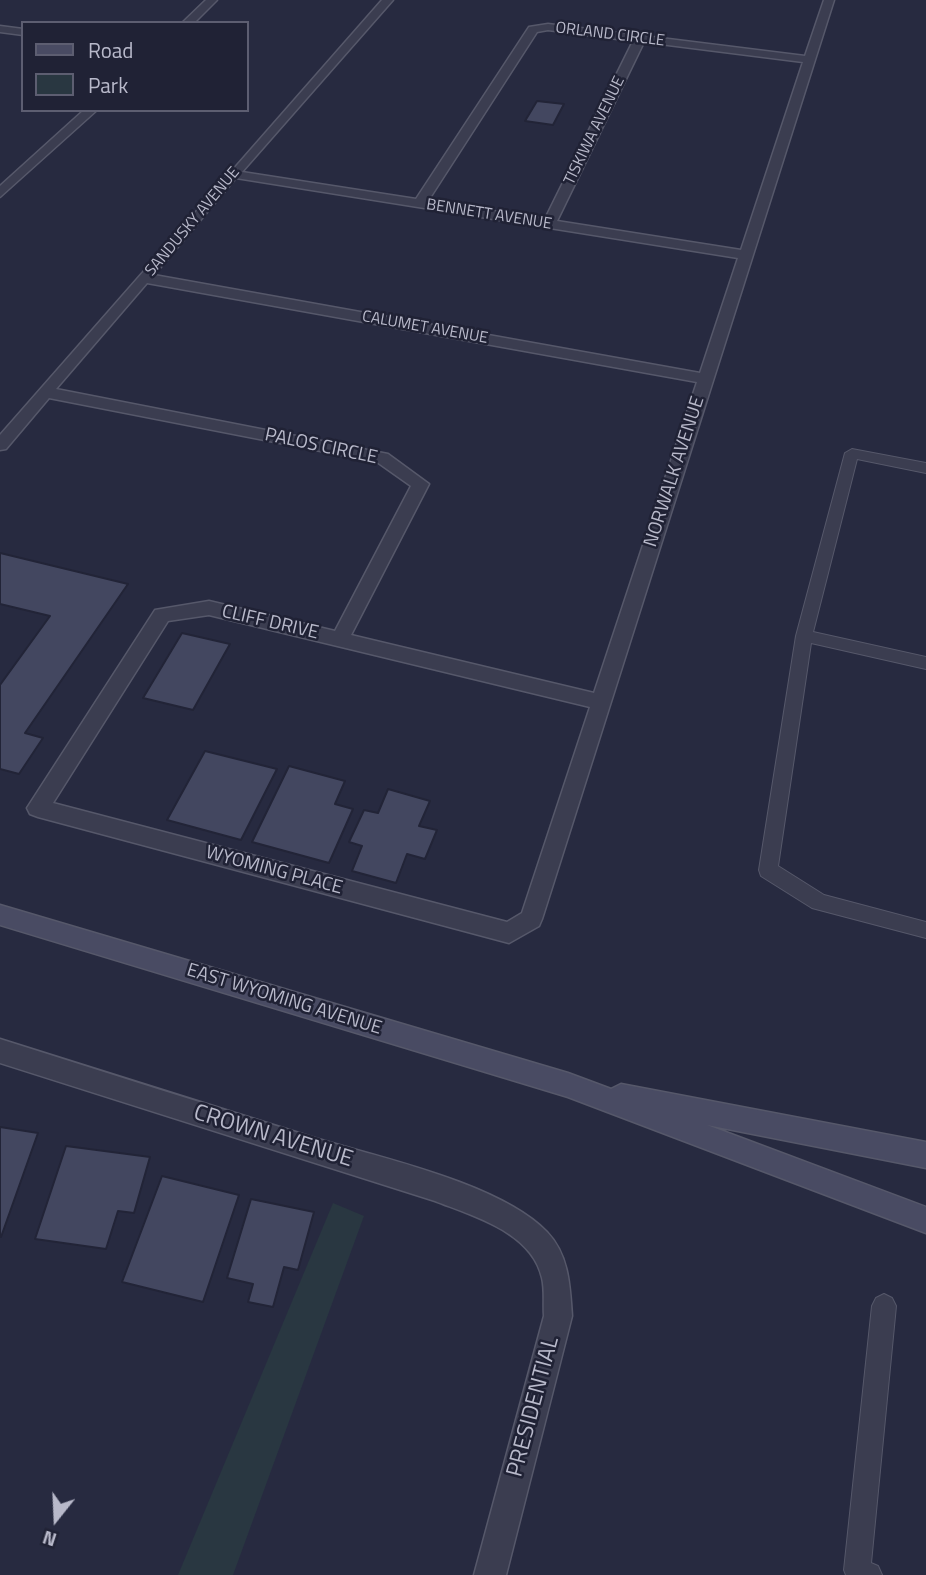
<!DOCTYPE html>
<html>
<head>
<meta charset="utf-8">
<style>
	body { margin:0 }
	#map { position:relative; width:926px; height:1575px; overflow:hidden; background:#272a40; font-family:"Titillium Web",sans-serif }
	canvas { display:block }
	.legend { position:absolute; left:21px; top:21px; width:228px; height:91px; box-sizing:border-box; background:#202235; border:2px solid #5d5e71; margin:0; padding:9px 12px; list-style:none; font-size:21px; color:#b8b9ca }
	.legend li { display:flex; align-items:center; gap:14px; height:35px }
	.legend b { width:35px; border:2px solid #5d5e71 }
	.north { position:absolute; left:21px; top:1484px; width:70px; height:70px; -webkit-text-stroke:5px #202235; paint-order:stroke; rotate:198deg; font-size:19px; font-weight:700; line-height:28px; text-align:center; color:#b8b9ca }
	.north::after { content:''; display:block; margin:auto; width:24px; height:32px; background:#b8b9ca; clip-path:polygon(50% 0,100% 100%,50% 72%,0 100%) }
</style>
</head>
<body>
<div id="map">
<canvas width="926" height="1575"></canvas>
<ul class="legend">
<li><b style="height:9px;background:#494b63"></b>Road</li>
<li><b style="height:19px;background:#293741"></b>Park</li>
</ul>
<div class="north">N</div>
</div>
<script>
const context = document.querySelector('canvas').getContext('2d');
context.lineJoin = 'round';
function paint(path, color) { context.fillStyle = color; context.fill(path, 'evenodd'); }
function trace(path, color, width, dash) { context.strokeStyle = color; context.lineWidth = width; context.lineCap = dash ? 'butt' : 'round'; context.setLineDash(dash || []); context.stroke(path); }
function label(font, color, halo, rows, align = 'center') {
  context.font = font + ' "Titillium Web",sans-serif'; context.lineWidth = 5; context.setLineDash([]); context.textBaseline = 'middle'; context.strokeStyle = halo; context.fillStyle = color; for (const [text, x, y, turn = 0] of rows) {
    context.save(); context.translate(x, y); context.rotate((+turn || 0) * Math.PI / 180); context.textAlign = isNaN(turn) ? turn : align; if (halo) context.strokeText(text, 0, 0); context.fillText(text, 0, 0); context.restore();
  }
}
const green = new Path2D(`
	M333,1203L364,1216L233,1575H178Z`);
const building = new Path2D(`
	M537,101L564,104L553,125L525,121Z
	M0,553L128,584L25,733L43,738L19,774L0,769V685L50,616L0,604Z
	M182,633L230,644L193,710L143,698Z
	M205,751L277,769L241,840L167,820Z
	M289,766L345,781L335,804L353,809L329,863L252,842Z
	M388,789L430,801L419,826L437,830L425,859L407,854L396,883L352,871L362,846L349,842L364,810L378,813Z
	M0,1127L38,1133L1,1237L0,1236Z
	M66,1146L150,1157L134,1213L118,1211L106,1249L35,1239Z
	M162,1176L239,1195L203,1302L122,1282Z
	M251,1199L314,1212L298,1270L284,1267L273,1307L248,1302L253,1284L227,1278Z`);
const lane = new Path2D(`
	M852,449L926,463V473L857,459L813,632L926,657V669L811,643L778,866L824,895L926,922V938L812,908L761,876L759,870L796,636L845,453Z
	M884,1294L892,1298L896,1306L871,1563L878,1566L882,1575H846L844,1570L872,1306L876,1298Z`);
const street = new Path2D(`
	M206,0H217L194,23H182Z
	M382,0H393L242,172L416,199L529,27L548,24L805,56L824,0H834L542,919L539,926L509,943L38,817L30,814L27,808L155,610L209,601L335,631L411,486L377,462L49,398L6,449L0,450V435ZM548,30L633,41L545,219L428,201L537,32ZM644,42L803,62L741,250L557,221ZM236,178L738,258L700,373L154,275ZM147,283L697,382L594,693L351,635L429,484L388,454L56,389ZM209,615L590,707L522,913L507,922L53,803L168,621Z
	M0,26L23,29V35L0,32Z
	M84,110H97L0,197V186Z
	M0,1039C106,1073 212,1106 318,1139C382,1158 501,1184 547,1232C569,1255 570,1286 572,1316L506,1575H474L544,1316C543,1304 545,1290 542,1278C532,1232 473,1216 435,1201L0,1063Z`);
const secondary = new Path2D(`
	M0,905L568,1073L611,1089L621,1084L926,1142V1168L707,1125L926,1207V1233L568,1097L0,925Z`);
const farStreetnames = [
	["ORLAND CIRCLE",610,35,7],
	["TISKIWA AVENUE",595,131,-64],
	["BENNETT AVENUE",489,215,9],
	["SANDUSKY AVENUE",193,222,-50],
	["CALUMET AVENUE",425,328,10]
];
const streetNames = [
	["PALOS CIRCLE",321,447,12],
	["NORWALK AVENUE",675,472,-72],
	["CLIFF DRIVE",270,623,13],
	["WYOMING PLACE",274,871,15],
	["EAST WYOMING AVENUE",284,1000,17]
];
const nearStreetnames = [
	["CROWN AVENUE",273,1137,17],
	["PRESIDENTIAL",534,1407,-75]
];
paint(green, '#293741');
paint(building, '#434760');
trace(building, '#222437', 2);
trace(lane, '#56586a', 2);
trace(street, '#56586a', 3);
trace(secondary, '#56586a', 3);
paint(lane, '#3b3d50');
paint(street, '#3b3d50');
paint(secondary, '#494b63');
label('16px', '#b8b9ca', '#202235', farStreetnames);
label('19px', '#b8b9ca', '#202235', streetNames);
label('23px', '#b8b9ca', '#202235', nearStreetnames);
</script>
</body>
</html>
